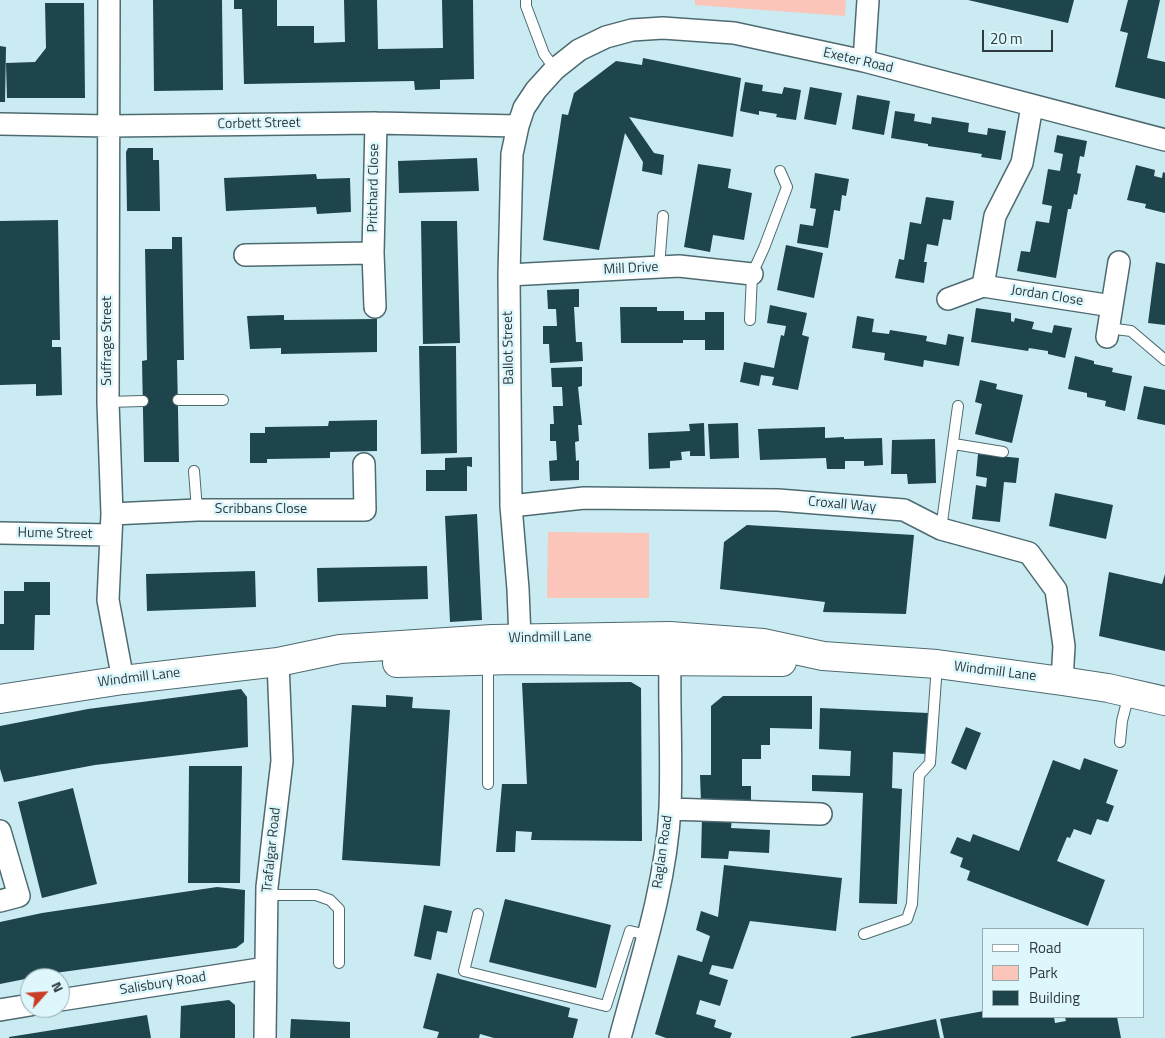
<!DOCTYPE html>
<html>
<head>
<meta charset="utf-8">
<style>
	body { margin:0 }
	#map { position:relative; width:1165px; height:1038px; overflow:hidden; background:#cbebf2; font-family:"Titillium Web",sans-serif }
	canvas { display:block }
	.legend { position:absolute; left:982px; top:928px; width:162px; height:90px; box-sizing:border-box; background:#ddf7fc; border:1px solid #97abb0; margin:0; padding:6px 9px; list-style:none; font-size:15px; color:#2e3a3d }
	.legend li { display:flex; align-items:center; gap:10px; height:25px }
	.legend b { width:25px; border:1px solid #97abb0 }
	.north { position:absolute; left:20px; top:968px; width:50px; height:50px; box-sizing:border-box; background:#ddf7fc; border:1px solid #97abb0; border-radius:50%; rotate:64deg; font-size:14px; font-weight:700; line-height:20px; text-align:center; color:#2e3a3d }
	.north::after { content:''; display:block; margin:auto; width:18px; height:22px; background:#ca3e27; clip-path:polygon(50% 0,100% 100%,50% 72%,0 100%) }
	.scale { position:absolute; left:982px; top:30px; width:71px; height:22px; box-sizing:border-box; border:2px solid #2e3a3d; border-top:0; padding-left:6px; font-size:15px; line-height:18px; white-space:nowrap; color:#2e3a3d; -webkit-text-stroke:4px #ddf7fc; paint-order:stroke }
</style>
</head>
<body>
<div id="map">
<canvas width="1165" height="1038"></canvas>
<ul class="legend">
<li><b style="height:6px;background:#fff"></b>Road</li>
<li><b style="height:14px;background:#fcc5ba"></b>Park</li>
<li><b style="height:14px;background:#1e444c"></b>Building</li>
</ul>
<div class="north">N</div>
<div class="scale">20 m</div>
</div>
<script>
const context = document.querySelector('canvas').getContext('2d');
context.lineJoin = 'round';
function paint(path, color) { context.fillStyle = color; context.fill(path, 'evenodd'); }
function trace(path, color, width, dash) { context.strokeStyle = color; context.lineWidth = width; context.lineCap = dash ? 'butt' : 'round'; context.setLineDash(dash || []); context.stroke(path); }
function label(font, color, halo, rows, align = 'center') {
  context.font = font + ' "Titillium Web",sans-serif'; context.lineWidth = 5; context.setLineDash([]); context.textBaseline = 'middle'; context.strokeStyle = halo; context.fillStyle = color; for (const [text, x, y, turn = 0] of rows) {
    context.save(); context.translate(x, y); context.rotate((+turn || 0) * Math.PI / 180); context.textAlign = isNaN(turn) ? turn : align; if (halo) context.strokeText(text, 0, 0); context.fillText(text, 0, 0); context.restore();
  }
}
const green = new Path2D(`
	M695,0H846L845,16L695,5Z
	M548,532L649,533V598H547Z`);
const building = new Path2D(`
	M153,0H222L223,90L154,91Z
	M234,0H277V26H314V43L345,42L344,0H377L378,49L443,48L442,0H473L474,79L440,80V89L415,90L414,81L244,84L242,9H234Z
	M968,0H1074L1068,23Z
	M1128,0H1160L1147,58L1165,62V99L1115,87L1128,33L1120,31Z
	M45,3H84L85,98H7L6,63L35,62L46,48Z
	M0,46L6,47L5,102H0Z
	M643,58L741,78L733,137L629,117L654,153L664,155L662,175L642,171L643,162L625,133L599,250L543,240L562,114L568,115L574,93L616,61L642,65Z
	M745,82L763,85L762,91L782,94L784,87L801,90L796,120L776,117L777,114L759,111V115L740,111Z
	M810,87L842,93L836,125L804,119Z
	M857,95L890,101L884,135L852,129Z
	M895,111L915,114L914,121L931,124L932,117L969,123L968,132L987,135L988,128L1006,131L1001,160L981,157L982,154L928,146V144L891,138Z
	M1057,135L1087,141L1084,157L1080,156L1077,173L1081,174L1077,195L1074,194L1071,209H1068L1056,278L1017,271L1021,251L1030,252L1036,221L1049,223L1052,206L1042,204L1048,169L1060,171L1063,154L1054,152Z
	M128,148H153V160H159L160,211H127L126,152Z
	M477,158L479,191L399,193L398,161Z
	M698,164L731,169L728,188L752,193L744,240L713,235L710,252L684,247Z
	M1136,165L1155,170L1154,176L1162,178L1163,172L1165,173V213L1145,208L1146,204L1127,200Z
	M815,173L849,179L846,196L842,195L840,211L834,210L828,248L797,243L800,224L813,226L816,209L810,208Z
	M316,174L317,179L350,178L351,212L317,214L316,207L226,211L224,178Z
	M926,197L954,201L951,220L943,219L938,246L927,244L924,262H927L924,283L895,278L899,259L904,260L910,222L921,224Z
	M58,220L60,340H52V347H61L62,395L36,396V384L0,385V221Z
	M421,221H457L460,343L423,344Z
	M172,237H182L184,360H177L179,462H144L142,361L147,360L145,249H172Z
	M786,245L823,253L814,298L777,290Z
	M1156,262L1165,264V325L1148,323Z
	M579,289V307H574L576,342H582L583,361L550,363L549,344H543V326H557L556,309H548L547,290Z
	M770,305L807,313L802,335L809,337L798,390L772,385L774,377L761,375L759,386L740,382L744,362L774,368L781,335L784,336L786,326L767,323Z
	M620,307H657V311H684V320H705V312H724V350H705V340H683V343H621Z
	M976,308L1011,313V321L1014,322L1015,318L1034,322L1032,329L1052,333L1054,325L1072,328L1065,358L1048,354V351L1029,348L1028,351L971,342Z
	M284,315V320L377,319V352L281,354V348L250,349L247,316Z
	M857,316L874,319L872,332L889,334L890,330L927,336L926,341L946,345L948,334L964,337L959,366L924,360L923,367L884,360L885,353L852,348Z
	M419,346H456L457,453L421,454Z
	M1075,356L1094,361V364L1113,368L1112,372L1132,376L1125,411L1105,406L1106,401L1087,397V393L1068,389Z
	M582,367V386L578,387L582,425H578L579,441L575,442L576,461L579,460V480L550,481L549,461L557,460L556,441H550V424H554L553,406H563L562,387H552L551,368Z
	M980,380L997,384L996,389L1023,395L1012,443L975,434L982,404L975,402Z
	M1144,386L1165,390V425L1137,419Z
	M377,420V451L330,452V458L267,459V463H250V433H265V427L328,426L329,421Z
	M704,423L705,456H690V451L681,452L682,460L670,461V468L649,469L648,433L690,431L689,424Z
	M738,423L739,458L710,459L708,424Z
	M825,427V438L844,437V439L882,438L883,465L864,466V461H845V469H827L826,458L760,460L758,429Z
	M935,439L936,483L908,484L907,474H891L892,440Z
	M978,454L1019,458L1016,483L1004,482L1000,522L972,519L976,485L986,487L987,478L976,476Z
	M472,457V467L467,466V491H426V470H445V458Z
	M1055,493L1113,505L1106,539L1049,526Z
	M477,514L482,620L450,622L445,516Z
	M747,525L914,535L906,614L823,612L825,602L720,589L724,542Z
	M427,566L428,599L318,602L317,568Z
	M255,571L256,607L147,611L146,574Z
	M1109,572L1162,584L1165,574V651L1099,636Z
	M24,582H50V615H35L34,650H0V624H4V591H24Z
	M631,682L641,688L642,841L531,840L532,832L516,831L515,852H496L502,784H527L522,683Z
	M241,689L247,697L248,747L95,765L4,782L0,769V726L88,709Z
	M386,695L413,697L412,708L450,710L440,866L342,860L352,705L386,707Z
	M723,696H812V729L770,728V745H761V759H742V786H751V802H701L700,775H711V706Z
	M820,708L928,713L926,754L893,752L892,788L902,789L897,904L859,903L863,793L812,791V775L850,776L851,751L819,749Z
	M966,727L981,733L966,770L951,763Z
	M1084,758L1118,770L1106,803L1114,806L1108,822L1097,819L1091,835L1074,829L1070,838L1067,837L1057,861L1105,880L1088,926L967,880L970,871L960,867L963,858L950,853L957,837L970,842L973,834L1019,851L1053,760L1080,770Z
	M189,766H242L240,883H188Z
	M73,788L97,884L42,898L18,802Z
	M702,816L732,818L731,828L770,830L769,853L729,851L728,859L701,858Z
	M724,865L842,878L836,931L750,921L733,969L712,965L709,974L728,980L720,1006L700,1000L696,1014L716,1020L714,1027L732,1033L730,1038H666L655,1034L678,955L702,962L710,936L696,930L701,911L718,917Z
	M217,887L245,890L244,942L236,948L55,973L0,984V922L42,913Z
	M505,899L611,925L596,988L489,962Z
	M424,905L452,911L447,933L437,931L431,960L414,956Z
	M437,973L570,1008L568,1017L578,1019L573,1038H494L480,1034L479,1038H437L439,1032L423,1028Z
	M229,1000L235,1005V1038H180L181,1006Z
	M984,1011V1017H1054L1055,1023L1066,1021L1065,1017H1117L1121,1038H944L940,1019Z
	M147,1015L151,1038H9V1037Z
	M291,1019L350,1022V1038H290Z
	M936,1019L940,1038H851V1037Z`);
const service = new Path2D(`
	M526,0V6L544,54L555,69
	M659,267L663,216
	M750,320L752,274L764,248L787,187L780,171
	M1108,328L1131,331L1165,360
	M178,400H223
	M108,402L143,401
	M954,444L1003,452
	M194,471L197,510
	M941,529L958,406
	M1120,742L1122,721L1129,694
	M488,784V662
	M267,895H316L330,900L339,909V963
	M478,914L464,971L606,1006L630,931L647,935
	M864,934L907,919L912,904L919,775L930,763L937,665`);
const minor = new Path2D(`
	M109,0L108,402L112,514L108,600L123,680
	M864,61L868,0
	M0,124L110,126L376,123L518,126
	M245,255L373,253
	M509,275L679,266L752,274
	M983,286L995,216L1022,163L1032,106
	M948,299L983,286L1112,306
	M375,307L373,253L376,123
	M1107,337L1119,262
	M511,506L584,498L778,500L904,510L941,529L1029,553L1056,590L1064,646L1062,681
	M112,514L197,510H365L364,464
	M0,533L111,535
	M528,648L524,647L520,639L518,589L511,506L509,275L512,154L518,126L524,108L536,90L555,69L579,50L606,37L632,30L663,28L734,33L864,61L1165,140
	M670,809L821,814
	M0,831L19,896L0,901
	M60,1000L266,968
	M0,1010L30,1005
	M265,1038L267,887L282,761L278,662
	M620,1038C640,963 666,886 670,808C672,759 669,710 670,660L672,647`);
const secondary = new Path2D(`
	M397,663L513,660L782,662
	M0,699L123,680L278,662L340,649L492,639L670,636L763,643L823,656L937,664L1062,681L1108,688L1165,701`);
const streetNames = [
	["Exeter Road",858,61,13],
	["Corbett Street",259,124,-1],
	["Pritchard Close",374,188,-89],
	["Mill Drive",631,269,-3],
	["Jordan Close",1047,296,9],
	["Suffrage Street",108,341,-90],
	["Ballot Street",509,348,-91],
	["Croxall Way",842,505,5],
	["Scribbans Close",261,510],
	["Hume Street",55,534,1],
	["Windmill Lane",550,638,-1],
	["Windmill Lane",995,672,7],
	["Windmill Lane",139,678,-7],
	["Trafalgar Road",272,850,-84],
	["Raglan Road",663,852,-82],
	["Salisbury Road",163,984,-9]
];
paint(green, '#fcc5ba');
paint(building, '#1e444c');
trace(service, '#4e6a71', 12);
trace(minor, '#4e6a71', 24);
trace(secondary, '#4e6a71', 30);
trace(service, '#fff', 10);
trace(minor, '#fff', 21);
trace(secondary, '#fff', 28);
label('14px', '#2e3a3d', '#ddf7fc', streetNames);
</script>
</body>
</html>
